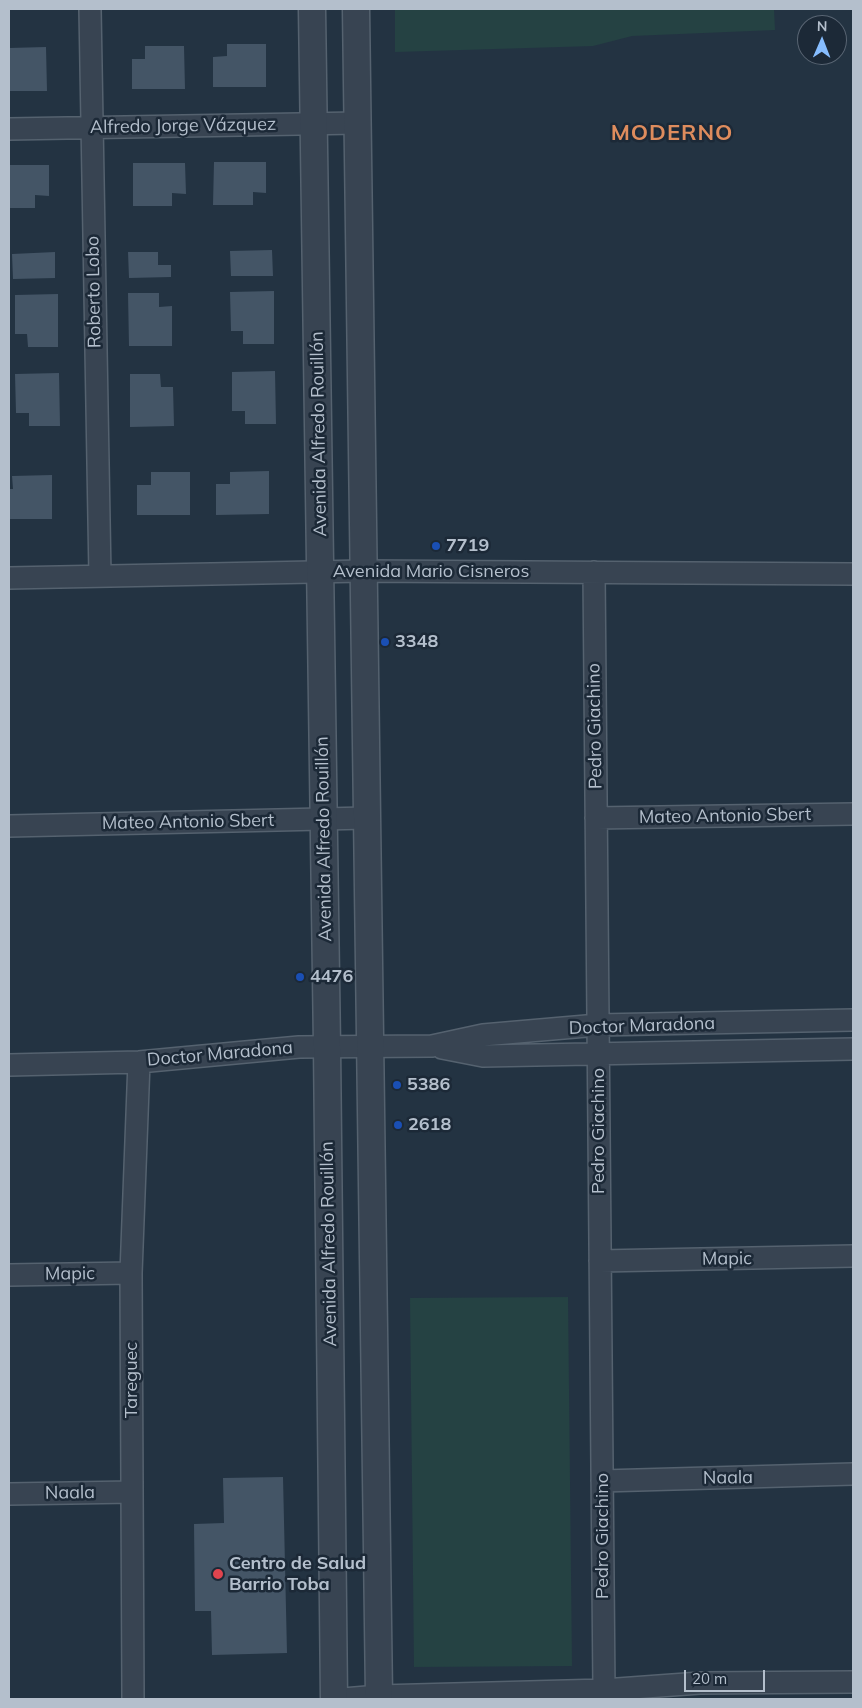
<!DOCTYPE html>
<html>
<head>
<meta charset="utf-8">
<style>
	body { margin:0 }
	#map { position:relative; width:862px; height:1708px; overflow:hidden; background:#233342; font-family:Mulish,sans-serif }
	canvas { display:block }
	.frame { position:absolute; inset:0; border:10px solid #b4bfcc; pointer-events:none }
	.north { position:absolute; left:797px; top:15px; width:50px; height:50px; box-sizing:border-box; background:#1c2937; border:1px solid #596573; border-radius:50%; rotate:1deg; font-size:14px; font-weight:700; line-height:20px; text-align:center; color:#b4bfcc }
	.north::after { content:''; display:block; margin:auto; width:18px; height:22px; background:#86bdff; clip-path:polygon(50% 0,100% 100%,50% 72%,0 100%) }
	.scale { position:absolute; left:684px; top:1670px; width:81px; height:22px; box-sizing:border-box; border:2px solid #b4bfcc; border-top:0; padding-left:6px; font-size:15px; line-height:18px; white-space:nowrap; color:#b4bfcc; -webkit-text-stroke:4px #1c2937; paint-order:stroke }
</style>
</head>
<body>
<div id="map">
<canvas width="862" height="1708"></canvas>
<div class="frame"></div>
<div class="north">N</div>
<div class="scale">20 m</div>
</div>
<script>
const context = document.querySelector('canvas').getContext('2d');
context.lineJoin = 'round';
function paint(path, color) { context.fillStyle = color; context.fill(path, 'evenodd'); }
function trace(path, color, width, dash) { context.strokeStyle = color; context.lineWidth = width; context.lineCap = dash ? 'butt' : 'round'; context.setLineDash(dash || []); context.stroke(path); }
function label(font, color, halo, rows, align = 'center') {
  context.font = font + ' Mulish,sans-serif'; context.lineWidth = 5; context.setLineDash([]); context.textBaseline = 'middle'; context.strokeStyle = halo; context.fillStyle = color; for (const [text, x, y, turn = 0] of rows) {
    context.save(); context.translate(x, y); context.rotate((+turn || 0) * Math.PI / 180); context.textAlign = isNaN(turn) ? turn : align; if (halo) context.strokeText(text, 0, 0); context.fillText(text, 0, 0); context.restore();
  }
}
const green = new Path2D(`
	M395,9H774L775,30L632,36L593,46L395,52Z
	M568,1297L572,1666L414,1667L410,1298Z`);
const building = new Path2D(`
	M227,44H266V87H213V57L227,56Z
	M145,46H184L185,89H132V59H145Z
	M46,47L47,91H9V48Z
	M214,162H266V193L253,192V205H213Z
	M133,163H185L186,194L172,193V206H133Z
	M9,165H49V196L35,195V208H9Z
	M272,250L273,276H231L230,251Z
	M55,252V278L13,279L12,254Z
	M128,252H158V265H171V277L129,278Z
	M274,291V344H243V331H231L230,292Z
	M128,293H159V307L172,306V346H129Z
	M58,294V347H28L27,334H15V295Z
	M275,371L276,424H245V411H232V372Z
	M59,373L60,426H29V413H16L15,374Z
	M130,374H160L161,387H173L174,426L130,427Z
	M269,471V514L216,515V484H230V472Z
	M151,472H190V515H137V485H151Z
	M52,475V519H9V489H13L12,476Z
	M283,1477L287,1653L212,1655L211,1611H195L194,1524L224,1523L223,1478Z`);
const minor = new Path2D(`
	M90,9L100,576
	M9,129L358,123
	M594,572L604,1690
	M9,578L363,571L853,574
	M596,818L853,814
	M9,826L367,818
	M442,1048L483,1056L853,1049
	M9,1065L139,1062L299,1047L432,1046L483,1035L598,1025L853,1020
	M600,1261L853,1256
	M9,1275L131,1273
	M602,1481L853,1474
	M9,1494L132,1492
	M133,1699L131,1273L139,1062
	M343,1699L379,1696L604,1690L700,1683L853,1682`);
const tertiary = new Path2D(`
	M312,9L327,1047L334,1699
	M356,9L379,1696`);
const markers = [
	[436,546,5,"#1a4fb4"],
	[385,642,5,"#1a4fb4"],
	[300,977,5,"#1a4fb4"],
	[397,1085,5,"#1a4fb4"],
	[398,1125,5,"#1a4fb4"],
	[218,1574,6,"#e0444e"]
];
const streetNames = [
	["Alfredo Jorge Vázquez",183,126,-1],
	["Roberto Lobo",94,292,-91],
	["Avenida Alfredo Rouillón",319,434,-91],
	["Avenida Mario Cisneros",431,572],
	["Pedro Giachino",595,726,-91],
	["Mateo Antonio Sbert",725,816,-1],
	["Mateo Antonio Sbert",188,822,-1],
	["Avenida Alfredo Rouillón",324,839,-91],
	["Doctor Maradona",642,1026,-2],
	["Doctor Maradona",220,1054,-5],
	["Pedro Giachino",599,1131,-90],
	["Avenida Alfredo Rouillón",329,1244,-91],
	["Mapic",727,1259,-1],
	["Mapic",70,1274,-1],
	["Tareguec",132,1380,-90],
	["Naala",728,1478,-1],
	["Naala",70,1493,-1],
	["Pedro Giachino",603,1536,-90]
];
const poiNames = [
	["7719",446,546],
	["3348",395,642],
	["4476",310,977],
	["5386",407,1085],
	["2618",408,1125],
	["Centro de Salud",229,1564],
	["Barrio Toba",229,1585]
];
const districtNames = [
	["MODERNO",672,133]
];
paint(green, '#254243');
paint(building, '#456');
trace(minor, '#55626f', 24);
trace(tertiary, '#55626f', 29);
trace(minor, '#384452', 21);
trace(tertiary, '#384452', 26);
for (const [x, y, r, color] of markers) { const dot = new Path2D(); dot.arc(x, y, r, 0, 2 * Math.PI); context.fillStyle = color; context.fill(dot); trace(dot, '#1c2937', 2); }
label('18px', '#b4bfcc', '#1c2937', streetNames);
label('bold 18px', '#b4bfcc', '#1c2937', poiNames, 'left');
context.letterSpacing = '1px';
label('bold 22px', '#de8c5d', '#1c2937', districtNames);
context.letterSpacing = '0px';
</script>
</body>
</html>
